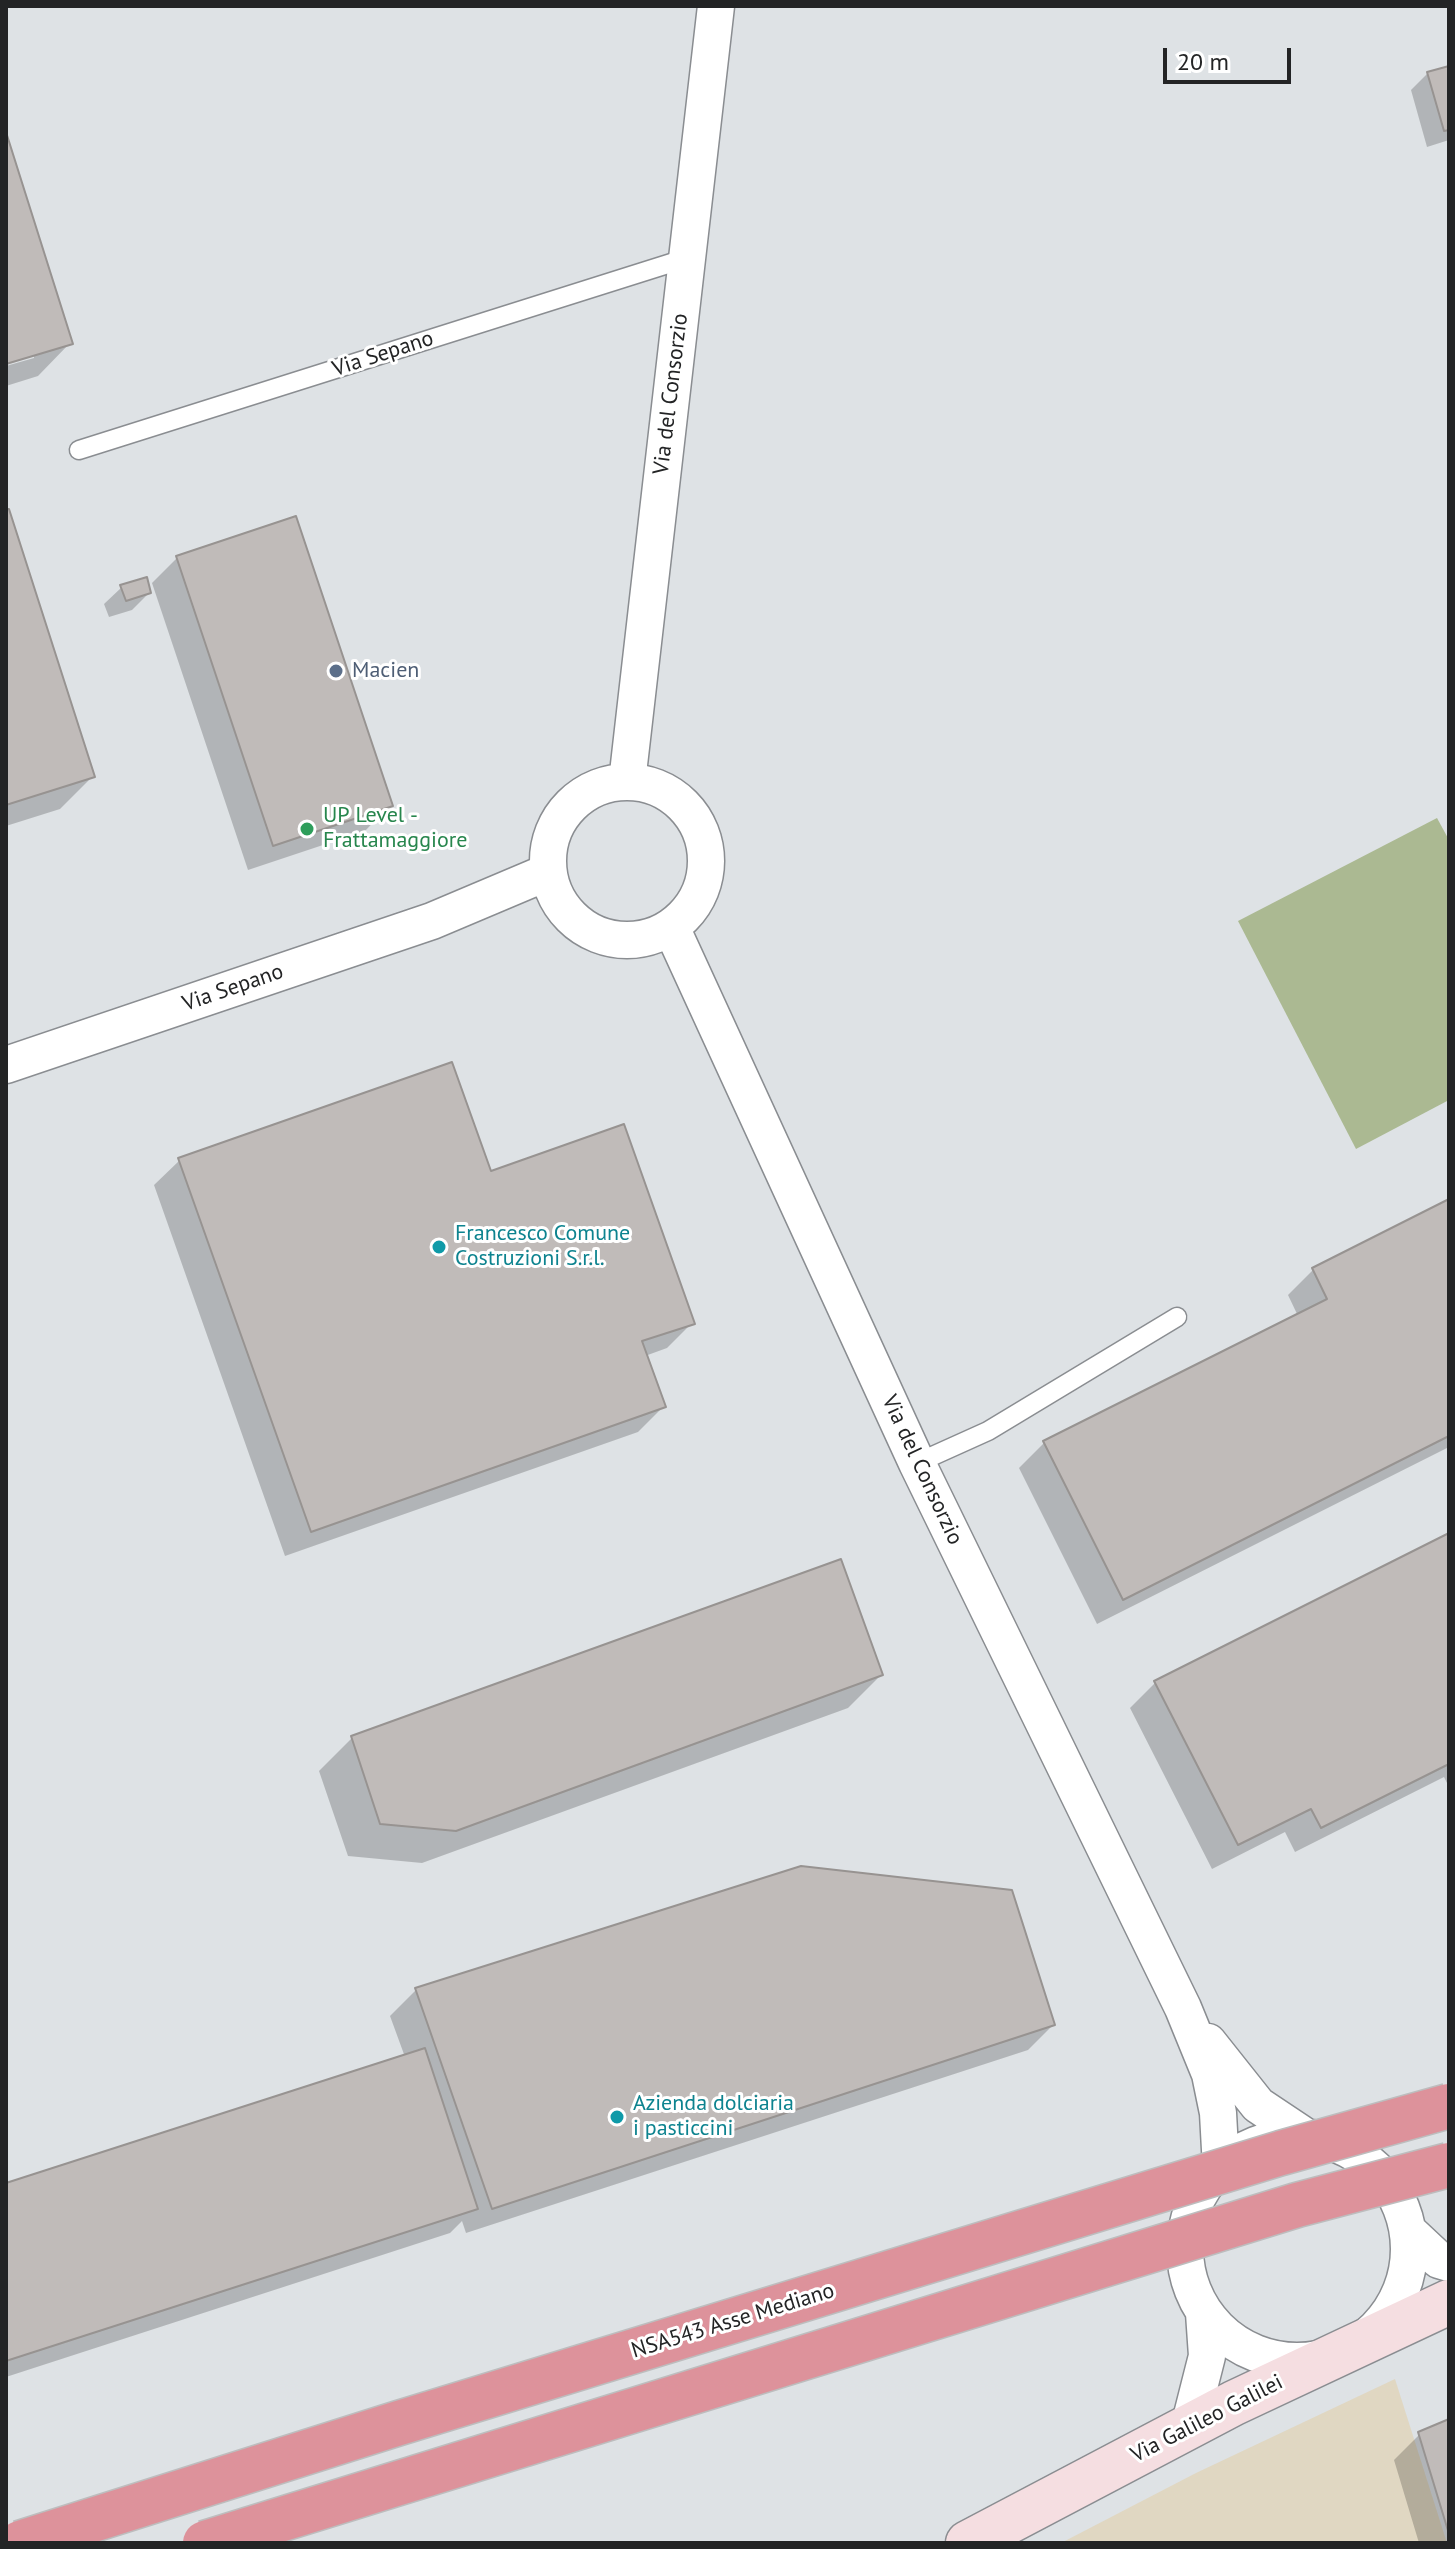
<!DOCTYPE html>
<html>
<head>
<meta charset="utf-8">
<style>
	body { margin:0 }
	#map { position:relative; width:1455px; height:2549px; overflow:hidden; background:#dee2e5; font-family:"PT Sans",sans-serif }
	canvas { display:block }
	.frame { position:absolute; inset:0; border:8px solid #232425; pointer-events:none }
	.scale { position:absolute; left:1163px; top:48px; width:128px; height:36px; box-sizing:border-box; border:4px solid #232425; border-top:0; padding-left:10px; font-size:24px; line-height:28px; white-space:nowrap; color:#232425; -webkit-text-stroke:6px #fff; paint-order:stroke }
</style>
</head>
<body>
<div id="map">
<canvas width="1455" height="2549"></canvas>
<div class="frame"></div>
<div class="scale">20 m</div>
</div>
<script>
const context = document.querySelector('canvas').getContext('2d');
context.lineJoin = 'round';
function paint(path, color) { context.fillStyle = color; context.fill(path, 'evenodd'); }
function trace(path, color, width, dash) { context.strokeStyle = color; context.lineWidth = width; context.lineCap = dash ? 'butt' : 'round'; context.setLineDash(dash || []); context.stroke(path); }
function label(font, color, halo, rows, align = 'center') {
  context.font = font + ' "PT Sans",sans-serif'; context.lineWidth = 6; context.setLineDash([]); context.textBaseline = 'middle'; context.strokeStyle = halo; context.fillStyle = color; for (const [text, x, y, turn = 0] of rows) {
    context.save(); context.translate(x, y); context.rotate((+turn || 0) * Math.PI / 180); context.textAlign = isNaN(turn) ? turn : align; if (halo) context.strokeText(text, 0, 0); context.fillText(text, 0, 0); context.restore();
  }
}
const commercial = new Path2D(`
	M1395,2379L1447,2543H1061L1196,2473Z`);
const green = new Path2D(`
	M1437,818L1449,840V1100L1356,1149L1238,921Z`);
const shadow = new Path2D(`
	M1449,68V140L1427,147L1411,90L1428,73Z
	M6,139L70,343L38,376L6,386V366L34,358V353L6,362Z
	M6,511L93,776L60,809L6,826Z
	M177,558L390,805L365,831L248,870L152,583Z
	M122,587L149,593L132,610L109,617L104,604Z
	M180,1160L490,1173L692,1323L667,1348L645,1356L663,1407L638,1432L285,1556L154,1185Z
	M1449,1202V1447L1097,1624L1019,1468L1044,1443L1298,1316L1288,1295L1313,1270Z
	M1449,1536V1787L1444,1777L1295,1852L1285,1832L1212,1869L1130,1708L1155,1683Z
	M881,1675L848,1708L422,1863L348,1856L319,1771L352,1738Z
	M416,1990L1053,2025L1028,2050L466,2233L462,2221L450,2233L6,2377V2185L405,2057L390,2016Z
	M1449,2421V2543H1419L1394,2460L1420,2434Z`);
const building = new Path2D(`
	M1449,66V130L1444,131L1427,72Z
	M6,132L73,344L6,364Z
	M6,509H9L95,777L6,805Z
	M296,516L393,806L273,846L176,556Z
	M147,577L151,593L126,601L120,585Z
	M452,1062L491,1171L624,1124L695,1324L642,1341L666,1407L311,1532L178,1158Z
	M1449,1199V1436L1123,1600L1043,1441L1327,1299L1312,1268Z
	M1449,1533V1764L1321,1828L1311,1809L1238,1845L1154,1681Z
	M841,1559L883,1675L456,1831L380,1824L351,1736Z
	M801,1866L1012,1890L1055,2025L492,2209L415,1988Z
	M425,2048L478,2209L6,2361V2183Z
	M1449,2419V2534L1418,2432Z`);
const lane = new Path2D(`
	M79,450L687,258
	M917,1463L988,1431L1177,1317`);
const street = new Path2D(`
	M627,782L716,6
	M548 861a79 79 0 1 1 158 0a79 79 0 1 1-158 0Z
	M671,927L917,1463L1183,2008L1210,2074L1218,2113L1221,2168
	M6,1065L432,921L548,872
	M1208,2042L1258,2105L1306,2137
	M1185 2249a112 112 0 1 1 224 0a112 112 0 1 1-224 0Z
	M1408,2231L1439,2260L1449,2263
	M1189,2427L1207,2356L1204,2313`);
const secondary = new Path2D(`
	M968,2543L1234,2403L1449,2302`);
const highwayBridge = new Path2D(`
	M20,2543L399,2423L1281,2153L1449,2106
	M205,2543L1297,2205L1449,2165`);
const markers = [
	[336,671,8,"#5c6f8a"],
	[307,829,8,"#2e9e5b"],
	[439,1247,8,"#0f9aa8"],
	[617,2117,8,"#0f9aa8"]
];
const streetNames = [
	["Via Sepano",383,354,-18],
	["Via del Consorzio",671,394,-83],
	["Via Sepano",233,988,-19],
	["Via del Consorzio",922,1470,65],
	["NSA543 Asse Mediano",733,2321,-17],
	["Via Galileo Galilei",1207,2419,-27]
];
const serviceNames = [
	["Macien",352,671]
];
const leisureNames = [
	["UP Level -",323,816],
	["Frattamaggiore",323,841]
];
const cultureNames = [
	["Francesco Comune",455,1234],
	["Costruzioni S.r.l.",455,1259],
	["Azienda dolciaria",633,2104],
	["i pasticcini",633,2129]
];
paint(commercial, '#e0d7c2');
paint(green, '#abb992');
paint(shadow, '#0003');
paint(building, '#c0bbb9');
trace(building, '#979391', 2);
trace(lane, '#8a8d91', 21);
trace(street, '#8a8d91', 39);
trace(secondary, '#8a8d91', 47);
trace(lane, '#fff', 18);
trace(street, '#fff', 36);
trace(secondary, '#f5dee1', 44);
trace(highwayBridge, '#bdbdbe', 47, []);
trace(highwayBridge, '#dd929b', 44);
for (const [x, y, r, color] of markers) { const dot = new Path2D(); dot.arc(x, y, r, 0, 2 * Math.PI); context.fillStyle = color; context.fill(dot); trace(dot, '#fff', 3); }
label('22px', '#232425', '#fff', streetNames);
label('22px', '#4e5e75', '#fff', serviceNames, 'left');
label('22px', '#27864d', '#fff', leisureNames, 'left');
label('22px', '#0d838f', '#fff', cultureNames, 'left');
</script>
</body>
</html>
